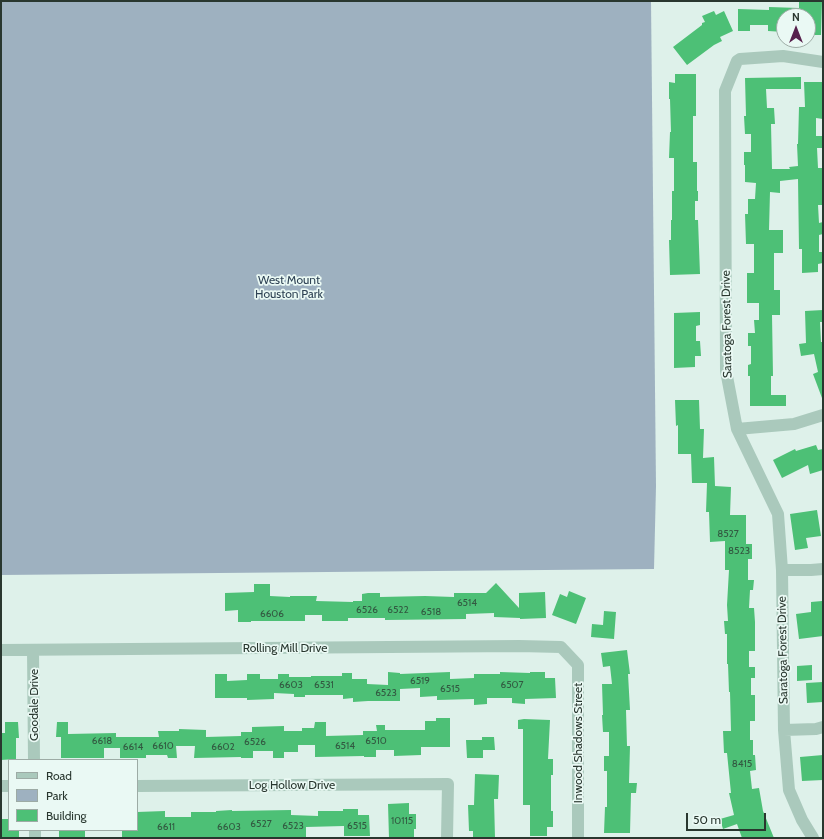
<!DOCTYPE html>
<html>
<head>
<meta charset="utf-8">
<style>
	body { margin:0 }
	#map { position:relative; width:824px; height:839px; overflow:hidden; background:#def1ea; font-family:Cabin,sans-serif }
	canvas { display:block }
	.frame { position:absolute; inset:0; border:2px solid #29372f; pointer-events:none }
	.legend { position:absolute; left:8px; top:759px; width:130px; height:72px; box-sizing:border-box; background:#eaf9f4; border:1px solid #9daba5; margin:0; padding:5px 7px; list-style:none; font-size:12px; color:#29372f }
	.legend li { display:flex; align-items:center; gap:8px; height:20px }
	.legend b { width:20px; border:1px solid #9daba5 }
	.north { position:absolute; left:776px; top:8px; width:40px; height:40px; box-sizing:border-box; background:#eaf9f4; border:1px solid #9daba5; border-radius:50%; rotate:0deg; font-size:11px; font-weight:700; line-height:16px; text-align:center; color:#29372f }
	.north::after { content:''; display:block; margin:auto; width:14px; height:18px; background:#57214d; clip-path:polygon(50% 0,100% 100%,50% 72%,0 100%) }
	.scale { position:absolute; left:686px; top:813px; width:80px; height:18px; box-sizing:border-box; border:2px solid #29372f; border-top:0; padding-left:5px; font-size:12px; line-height:14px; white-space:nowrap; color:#29372f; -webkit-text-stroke:3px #eaf9f4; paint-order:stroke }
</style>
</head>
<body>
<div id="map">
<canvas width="824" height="839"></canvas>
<div class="frame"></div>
<ul class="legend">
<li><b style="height:5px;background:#aac9bc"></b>Road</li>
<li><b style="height:11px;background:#9eb1c0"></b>Park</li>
<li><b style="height:11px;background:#4dc076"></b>Building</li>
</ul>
<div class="north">N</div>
<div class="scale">50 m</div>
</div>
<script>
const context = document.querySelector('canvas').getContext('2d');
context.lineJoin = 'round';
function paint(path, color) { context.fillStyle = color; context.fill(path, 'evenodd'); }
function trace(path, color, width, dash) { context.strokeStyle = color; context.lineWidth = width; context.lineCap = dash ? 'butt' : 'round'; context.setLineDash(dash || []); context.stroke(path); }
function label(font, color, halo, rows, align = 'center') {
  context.font = font + ' Cabin,sans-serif'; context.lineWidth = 3.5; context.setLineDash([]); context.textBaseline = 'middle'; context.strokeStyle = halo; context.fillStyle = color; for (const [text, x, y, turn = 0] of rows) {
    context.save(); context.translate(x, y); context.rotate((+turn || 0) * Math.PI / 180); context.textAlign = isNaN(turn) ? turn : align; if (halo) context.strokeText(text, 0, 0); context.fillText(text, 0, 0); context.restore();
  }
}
const green = new Path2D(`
	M1,1H651L656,486L654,569L1,575Z`);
const building = new Path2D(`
	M799,1H822L821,35H809V25H808V16H784V32L768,31V25H750V31H738V9L769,10V7L799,8Z
	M714,11L716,15L724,11L733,31L720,37L722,41L714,45L687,65L673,47L702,25V23L705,22L702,16Z
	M675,74H696V116H693V162H697V191H698V201H695V220H698L700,274L670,275L669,240H671V220H672V191H674V158H669L670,132H671L670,99H669V82L675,83Z
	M801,77V89H766L767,108H774L775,124H771L772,169H790L789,167L798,166L797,144H798L799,107H805L804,82H823V119L816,118V136H823V148H817L818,168H823V205H818L819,223L823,222V234L819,235V252H823V263L818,264V272L802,273V249H799L798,179L780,181V193L770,192L769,230H783V253H774V290H780V315H772L773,376H771V395H786V406H750V376H748V365L751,364V346H748V333H755L754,320H759V303H747V273H754V244H746L745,214H748V199H755L756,183L745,182V165H744V152H751V134H745L744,116H746L745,78Z
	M823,310V322H820L821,342H823V398H822L813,374L818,372L814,354L801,356L799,344L806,343L805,311Z
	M700,312V325L696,326V341H700L701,356H695V367L674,368V313Z
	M675,400H699L700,429H704L703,458L714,457L715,486L731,487L730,515H746V544H752V559H748V580H754L753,590H750L749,608H754L755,622V651H749V667H755V678H751V695H755V721H750V740H753V755H755L756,770L750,771L752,789L759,788L763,811L774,838H742L737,824L723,829L720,819L734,815L729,793H731L727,753H724L723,731H731L730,692H729L728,664H727V634H725L724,621H728L727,605L729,570H725V541L710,542L709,512H706L707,483H692L691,454H678V425L676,426Z
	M816,445L818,450L823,449V470L810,474L808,465L782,478L773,460L795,449L796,451Z
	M817,510L821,536L806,538L808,548L795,550L790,514Z
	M496,583L519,608V593L545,592L546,618L520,619V618L494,617V613L466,614V619L385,620V618H348V621H322V615H305V621H251V622H238V610L225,611V593L254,592V584H270V596L290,597V596H317L316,601L353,602V601H362V594L368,593H380V597L425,596L454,597V593H486Z
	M569,591L586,598L576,624L552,615L560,594L567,597Z
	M822,601L823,636L799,639L796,614L811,612V602Z
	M604,611L616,612L614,639L591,637L592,624L603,625Z
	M627,650L630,674H628L630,710H626L627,746H630L629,783H637L636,793H631L630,833H604L605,807H607V771H604V756H609V732H603L602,715H603L602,684H612L610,666L603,667L601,653Z
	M812,665V680L797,681V666Z
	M388,672L400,673V674L450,672V679L474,678V674H500V672L530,673V672H545V678H555L556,698L525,699V704L512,703V698H487V704L474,705V699L437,700V696L420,697V688L400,689V701H368L353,702V698L343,699V695H305V697H294V694L274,693V699L247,700V698H215V674H227V681L247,680V674H260V679H278V674H289V677H311V676H342V673H352V679H367V684L388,685Z
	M823,682V702L807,703L806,683Z
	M436,718H450V747H421V755L394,756V750H376V757H364V756L315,757V745H298V752H284V758H273V751H253V758H241V757L194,758L195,746H176L177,758H168L167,755H146V758H120V748H104V758H61V737H56L57,722H68V734L116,733V737H159L158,731H179V729L206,730V737L241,736V732H252V727L284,726V731H302V728H314L315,722H326V736L363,735V731H377L376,725H385V730H425V721H436Z
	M524,719L550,720L548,759H553V775H551V811H553V827H547V836H530V805H523V729H518V720Z
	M5,722H18L19,738H16V759L1,760V733H5Z
	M482,737H494L495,750H483V758H467L466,740H482Z
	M823,755V780L802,781L800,757Z
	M475,774L499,775L498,799H494L495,838H473V831H469L468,805H474Z
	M409,803V814H416V829H414V838H389L388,804Z
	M343,809H358V815H369L370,836H344V826L306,827V837L122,838V830H137V812L165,811V817H191V812H216V811L232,810V811L291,810V815L318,816V811H343Z
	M1,819H9V830H19V838H1Z
	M59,830H85V838H59Z`);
const street = new Path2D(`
	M737,429L794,424L823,415
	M782,570H811L823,569
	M1,650L519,646L561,647L578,665V838
	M33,650L34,760
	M784,730L816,729L823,727
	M1,786H9
	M137,786L448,784L447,838
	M35,830V838
	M813,838L802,820L789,790L784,730L782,570L778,514L737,429L726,371L725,91L737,61L740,59L783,56L823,62`);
const numberNames = [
	["8527",728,534],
	["8523",739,551],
	["6514",467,603],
	["6526",367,610],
	["6522",398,610],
	["6518",431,612],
	["6606",272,614],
	["6519",420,681],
	["6603",291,685],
	["6531",324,685],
	["6507",512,685],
	["6515",450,689],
	["6523",386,693],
	["6618",102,741],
	["6510",376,741],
	["6526",255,742],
	["6610",163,746],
	["6514",345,746],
	["6614",133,747],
	["6602",223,747],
	["8415",742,764],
	["10115",402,821],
	["6527",261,824],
	["6523",293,826],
	["6515",357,826],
	["6611",166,827],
	["6603",229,827]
];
const parkNames = [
	["West Mount",289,280],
	["Houston Park",289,294]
];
const streetNames = [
	["Saratoga Forest Drive",727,324,-91],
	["Rolling Mill Drive",285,648],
	["Saratoga Forest Drive",783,650,-91],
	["Goodale Drive",34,705,-90],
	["Inwood Shadows Street",578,743,-90],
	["Log Hollow Drive",292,785]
];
paint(green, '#9eb1c0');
paint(building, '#4dc076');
trace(street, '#aac9bc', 12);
label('10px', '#325941', null, numberNames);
label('12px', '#2e4254', '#eaf9f4', parkNames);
label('12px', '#29372f', '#eaf9f4', streetNames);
</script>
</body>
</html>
